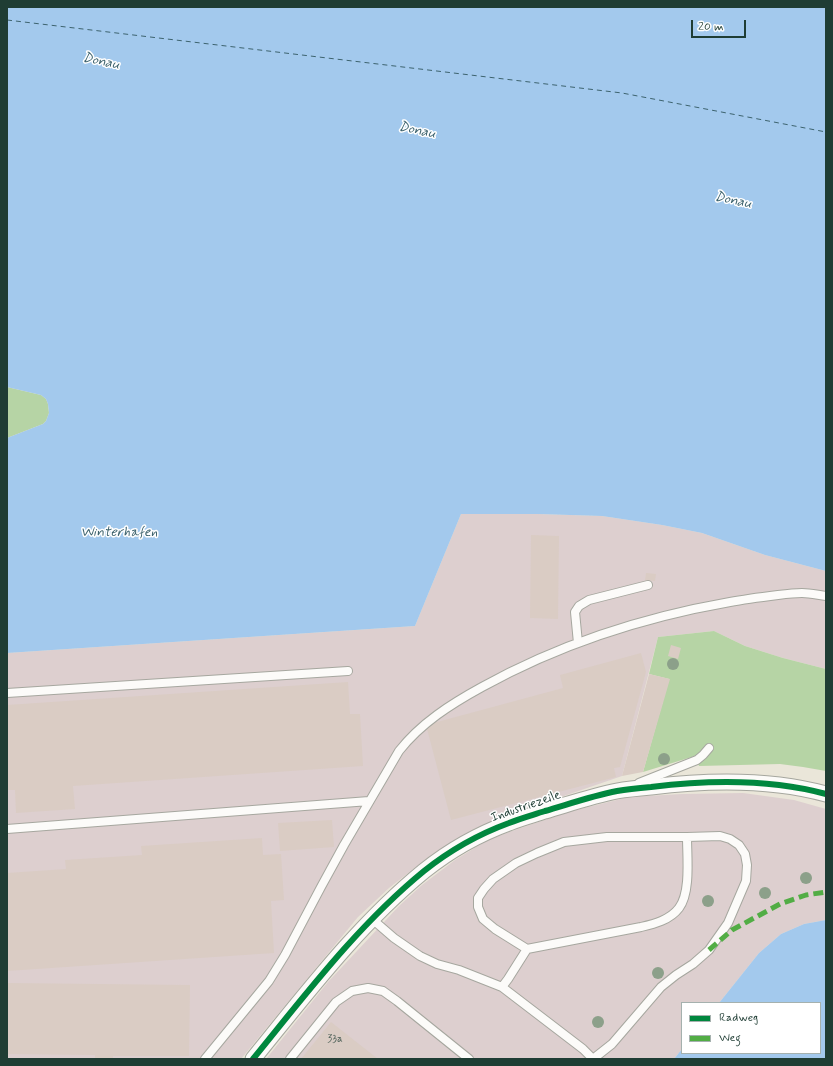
<!DOCTYPE html>
<html>
<head>
<meta charset="utf-8">
<style>
	body { margin:0 }
	#map { position:relative; width:833px; height:1066px; overflow:hidden; background:#eae6d9; font-family:Mynerve,sans-serif }
	canvas { display:block }
	.frame { position:absolute; inset:0; border:8px solid #1f3d34; pointer-events:none }
	.legend { position:absolute; left:681px; top:1002px; width:140px; height:52px; box-sizing:border-box; background:#fff; border:1px solid #a5b1ae; margin:0; padding:5px 7px; list-style:none; font-size:12px; color:#1f3d34 }
	.legend li { display:flex; align-items:center; gap:8px; height:20px }
	.legend b { width:20px; border:1px solid #a5b1ae }
	.scale { position:absolute; left:691px; top:20px; width:55px; height:18px; box-sizing:border-box; border:2px solid #1f3d34; border-top:0; padding-left:5px; font-size:12px; line-height:14px; white-space:nowrap; color:#1f3d34; -webkit-text-stroke:3px #fff; paint-order:stroke }
</style>
</head>
<body>
<div id="map">
<canvas width="833" height="1066"></canvas>
<div class="frame"></div>
<ul class="legend">
<li><b style="height:5px;background:#00873e"></b>Radweg</li>
<li><b style="height:5px;background:#52ad45"></b>Weg</li>
</ul>
<div class="scale">20 m</div>
</div>
<script>
const context = document.querySelector('canvas').getContext('2d');
context.lineJoin = 'round';
function paint(path, color) { context.fillStyle = color; context.fill(path, 'evenodd'); }
function trace(path, color, width, dash) { context.strokeStyle = color; context.lineWidth = width; context.lineCap = dash ? 'butt' : 'round'; context.setLineDash(dash || []); context.stroke(path); }
function label(font, color, halo, rows, align = 'center') {
  context.font = font + ' Mynerve,sans-serif'; context.lineWidth = 3; context.setLineDash([]); context.textBaseline = 'middle'; context.strokeStyle = halo; context.fillStyle = color; for (const [text, x, y, turn = 0] of rows) {
    context.save(); context.translate(x, y); context.rotate((+turn || 0) * Math.PI / 180); context.textAlign = isNaN(turn) ? turn : align; if (halo) context.strokeText(text, 0, 0); context.fillText(text, 0, 0); context.restore();
  }
}
const industrial = new Path2D(`
	M461,514H538L602,516L662,525L702,533L765,555L826,571V669L783,658L745,646L714,631L658,637L622,776L503,817L474,829L434,853L389,888L358,917L241,1059H7V653L415,626Z
	M743,793L794,800L826,809V920L804,924L781,934L759,953L719,1003H682V1049L674,1059H266L328,982L399,906L422,885L455,860L486,841L509,832L568,812L629,797L682,794Z`);
const green = new Path2D(`
	M7,387L41,395L46,399L48,404L49,413L46,421L43,424L7,438Z
	M714,631L745,646L783,658L826,669V771L803,767L780,764L699,766L695,756L643,772L669,679L649,674L658,637Z`);
const water = new Path2D(`
	M7,7H826V571L765,555L702,533L662,525L602,516L538,514H461L415,626L7,653V438L43,424L46,421L49,413L48,404L46,399L41,395L7,387Z
	M826,920V1059H674L682,1049V1053H820V1003H719L759,953L781,934L804,924Z`);
const ferry = new Path2D(`
	M7,20L622,93L826,132`);
const building = new Path2D(`
	M531,535L559,536L558,619L530,618Z
	M646,573L656,574L655,581L645,580Z
	M671,645L681,648L678,659L668,656Z
	M641,653L646,672L620,767L614,768L616,777L451,820L426,725L563,688L560,675Z
	M649,674L670,679L643,772L622,776Z
	M348,682L350,714H360L363,766L73,786L75,809L16,813L15,790H7V705Z
	M332,820L334,847L280,851L278,823Z
	M262,838L263,855L281,854L284,900L271,901L274,953L7,971V873L66,869L65,860L142,855L141,846Z
	M7,983L190,985L189,1056H113V1059H95V1055L7,1054Z
	M331,1022L378,1059H301Z`);
const service = new Path2D(`
	M578,643L575,612L579,606L589,600L648,585
	M7,693L348,671
	M639,783L697,760L703,755L709,748
	M7,829L369,801
	M372,919L394,938L420,956L437,964L459,970L502,987L583,1049L593,1059
	M527,949L641,927C654,924 670,920 679,908C691,892 687,857 687,837
	M502,987L508,979L527,949L495,929L483,919L478,907V898L484,889L493,879L516,863L537,853L564,842L607,837H687L720,836L730,839L739,845L745,854L747,865L746,881L728,923L709,950L693,964L676,975L661,987L612,1044L593,1059
	M205,1059L269,981L285,955L321,887L344,845L399,751C421,723 451,704 482,687C558,645 644,617 730,602C746,599 762,597 778,595C786,594 794,593 802,593C810,593 818,595 826,596
	M290,1059L336,1002L352,991L368,988L383,991L397,1001L469,1059`);
const minor = new Path2D(`
	M253,1059C306,994 358,925 424,871C449,851 479,834 509,823C521,818 533,815 545,811C569,804 592,796 617,791C628,789 639,788 651,787C707,780 771,779 826,794`);
const quiet = new Path2D(`
	M709,950L732,930L780,904L806,895L826,892`);
const cycleway = new Path2D(`
	M253,1059C306,994 358,925 424,871C449,851 479,834 509,823C521,818 533,815 545,811C569,804 592,796 617,791C628,789 639,788 651,787C707,780 771,779 826,794`);
const trees = [
	[673,664],
	[664,759],
	[806,878],
	[765,893],
	[708,901],
	[658,973],
	[598,1022]
];
const numberNames = [
	["33a",335,1040]
];
const streetNames = [
	["Industriezeile",526,807,-19]
];
const waterNames = [
	["Donau",101,62,12],
	["Donau",417,131,12],
	["Donau",733,201,12],
	["Winterhafen",119,533]
];
paint(industrial, '#ddcfcf');
paint(green, '#b6d4a5');
paint(water, '#a3c9ed');
trace(ferry, '#3d636e', 1, [5, 4]);
paint(building, '#daccc4');
trace(service, '#a6a79f', 10);
trace(minor, '#a6a79f', 17);
trace(service, '#fcfbf9', 8);
trace(minor, '#fcfbf9', 15);
trace(quiet, '#52ad45', 5, [10, 5]);
trace(cycleway, '#00873e', 6);
context.fillStyle = '#8ca08a';
for (const [x, y] of trees) { context.beginPath(); context.arc(x, y, 6, 0, 2 * Math.PI); context.fill(); }
label('11px', '#4e6158', null, numberNames);
label('13px', '#1f3d34', '#fff', streetNames);
label('italic 14px', '#3d636e', '#fff', waterNames);
</script>
</body>
</html>
